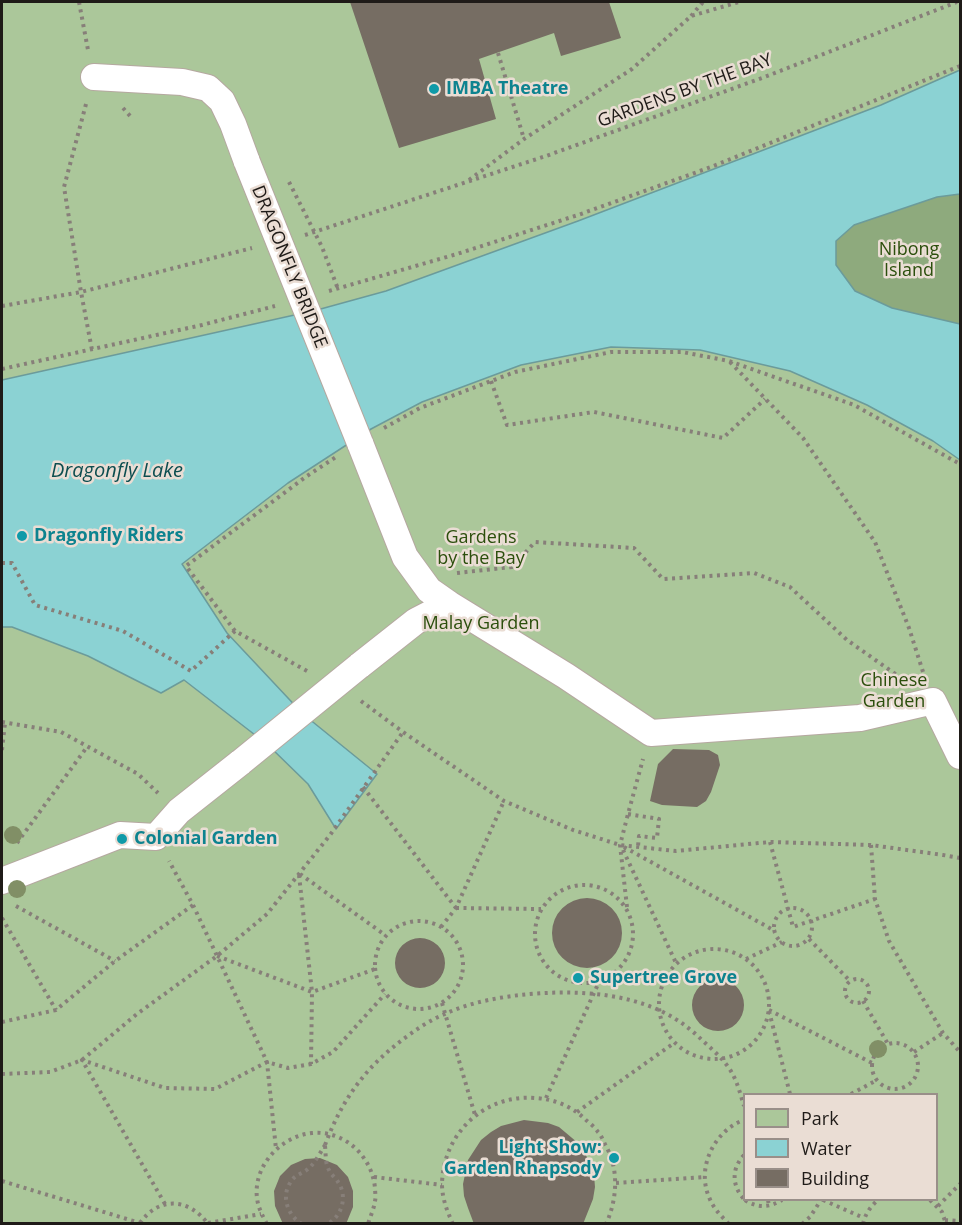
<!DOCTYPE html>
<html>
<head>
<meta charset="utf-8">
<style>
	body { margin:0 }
	#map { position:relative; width:962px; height:1225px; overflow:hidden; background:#eaddd4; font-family:"Open Sans",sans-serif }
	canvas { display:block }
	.frame { position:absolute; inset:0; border:3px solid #1f1b18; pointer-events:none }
	.legend { position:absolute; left:743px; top:1093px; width:195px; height:108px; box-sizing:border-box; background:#eaddd4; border:2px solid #998f89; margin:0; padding:8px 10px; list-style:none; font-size:18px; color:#1f1b18 }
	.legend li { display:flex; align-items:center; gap:12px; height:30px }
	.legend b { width:30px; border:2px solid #998f89 }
</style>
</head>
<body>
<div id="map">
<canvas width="962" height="1225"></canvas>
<div class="frame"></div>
<ul class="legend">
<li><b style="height:16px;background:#abc79a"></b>Park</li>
<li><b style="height:16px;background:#8bd2d3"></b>Water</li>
<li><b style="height:16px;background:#766d63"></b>Building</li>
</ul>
</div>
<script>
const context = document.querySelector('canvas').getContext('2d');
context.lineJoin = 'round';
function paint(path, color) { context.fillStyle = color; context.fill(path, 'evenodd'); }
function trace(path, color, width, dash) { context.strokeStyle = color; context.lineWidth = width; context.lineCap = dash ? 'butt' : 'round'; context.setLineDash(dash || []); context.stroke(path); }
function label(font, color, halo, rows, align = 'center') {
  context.font = font + ' "Open Sans",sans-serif'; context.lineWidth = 5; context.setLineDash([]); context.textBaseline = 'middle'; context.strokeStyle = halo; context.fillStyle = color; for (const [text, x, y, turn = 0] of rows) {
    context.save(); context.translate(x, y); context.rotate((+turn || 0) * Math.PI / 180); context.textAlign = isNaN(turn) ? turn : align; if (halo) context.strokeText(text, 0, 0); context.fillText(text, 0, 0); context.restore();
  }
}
const green = new Path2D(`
	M2,2H960V1223L2,1224ZM744,1094H936V1200H744Z`);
const forest = new Path2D(`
	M960,194V324L892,308L855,291L836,265V241L854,225L937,197Z`);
const water = new Path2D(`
	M960,70V194L937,197L854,225L836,241V265L855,291L892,308L960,324V460L933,441L867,405L790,371L700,350L611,347L521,365L422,402L371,429L288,483L182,564L227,633L303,714L377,774L336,829L308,784L268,745L184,680L161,693L88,656L12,627H2V380L317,310L386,291L578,221L881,105Z`);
const building = new Path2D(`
	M350,2H609L621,38L561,56L554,33L479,59L496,119L399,148Z
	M673,749L709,750L718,755L720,765L711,792L706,801L697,807L662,805L650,801L658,764Z
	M552 933a35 35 0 1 1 70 0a35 35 0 1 1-70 0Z
	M395 963a25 25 0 1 1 50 0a25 25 0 1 1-50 0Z
	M692 1005a26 26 0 1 1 52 0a26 26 0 1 1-52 0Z
	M524,1120L548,1123L559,1127L578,1143L585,1153L590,1164L594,1175L595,1187L593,1199L583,1224H474L468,1208L464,1196L463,1184L468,1160L481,1140L491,1132L501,1126Z
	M320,1158L337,1165L348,1177L353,1191V1207L346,1224H283L275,1206L274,1191L280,1176L291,1165L305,1159Z`);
const path = new Path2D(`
	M79,2L88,50
	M691,16L703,2
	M498,53L524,139
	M86,104L64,187L81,292L92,350
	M123,108L132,118
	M469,180L524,139L632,69L691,16L739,2
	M289,182L322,247L338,289
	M305,235L546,156L762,78L957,2
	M329,291L457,254L578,215L711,167L960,66
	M2,306L81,292L252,248
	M730,362L803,438L875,542L909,628L924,675
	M2,369L202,325L275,306
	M491,381L507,425L594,412L723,438L765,399
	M384,428L420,408L515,372L611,352H682L729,361L854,405L960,464
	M2,563H12L35,605L123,631L191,671L235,631
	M457,573L512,567L535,542L634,548L663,579L754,573L790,587L847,640L901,678
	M307,671L235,631L186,566L307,476L336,457
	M361,701L403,732L504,801L573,830L620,845L676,851L770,842L871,845L943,855L960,858
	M2,722L61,732L138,774L158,793
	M2,750L5,723
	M363,787L456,908
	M628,814L659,819L657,838L639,836L638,846
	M770,842L793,927L875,899
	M17,843L87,747
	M871,845L875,899L889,941L943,1033L960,1052
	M624,847L775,931
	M623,850L676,963
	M300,874L385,935
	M299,875L312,992L311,1064
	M535 934a49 49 0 1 1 98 0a49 49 0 1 1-98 0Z
	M193,905L267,1062L276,1149
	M16,906L115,961
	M627,907L620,845L628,814L643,759
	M456,908L541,909
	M774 927a19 19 0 1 1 38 0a19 19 0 1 1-38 0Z
	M2,918L56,1010
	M375 965a44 44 0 1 1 88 0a44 44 0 1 1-88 0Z
	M441,927L456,908L504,801
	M809,939L850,981
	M659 1004a55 55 0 1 1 110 0a55 55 0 1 1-110 0Z
	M217,956L312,992L375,969
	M746,959L782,942
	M845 991a12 12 0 1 1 24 0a12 12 0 1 1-24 0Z
	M863,1001L888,1044
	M442,1003L475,1115
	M769,1010L872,1063
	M769,1011L790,1094
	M2,1022L56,1010L115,961L193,905L169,861
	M872 1066a23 23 0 1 1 46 0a23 23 0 1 1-46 0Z
	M914,1052L943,1033
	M2,1074L50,1072L82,1060L137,1014L217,956L267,914L330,835L403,732
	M851,1094L877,1080
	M546,1098L599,982
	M577,1112L674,1043
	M325,1146C326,1154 325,1164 329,1170C331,1175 336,1178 338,1182C348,1196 342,1217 327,1224
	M744,1155C731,1169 732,1186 744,1199
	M374,1177L442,1185
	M2,1181L140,1223
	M616,1183L705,1177
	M745,1200C757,1208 769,1208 782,1200
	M768,1200L769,1206
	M823,1200L864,1218
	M930,1200L942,1212L946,1224
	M165,1204L82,1060L165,1088L215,1089L267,1062L288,1068L311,1064L333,1052L385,994
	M938,1206L960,1184
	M945,1220L960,1221
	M140,1223C159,1196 189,1198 208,1224
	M208,1223L261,1214
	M267,1224C262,1215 258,1207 257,1198C253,1166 281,1136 312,1133C344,1130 372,1156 375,1188C375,1192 376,1197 375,1201C374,1209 370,1217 368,1224
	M302,1224C288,1216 281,1197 290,1183C294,1175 302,1174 308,1169C315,1163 320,1153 325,1145
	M453,1224C447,1211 442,1198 442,1184C443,1133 485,1094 535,1098C554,1099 571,1106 585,1119C589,1123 595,1127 598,1132C602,1136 604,1143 607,1148C619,1171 617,1200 606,1224
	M729,1224C721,1216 713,1208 709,1197C696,1167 715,1130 744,1120
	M802,1224L810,1217L821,1200
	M863,1224C865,1214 871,1206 878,1200`);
const pedestrian = new Path2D(`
	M94,77L182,82L208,88L222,101L233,124L247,162
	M360,443L405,557L429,590L449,604
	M359,666L416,621L449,604L566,676L651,733L860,718L933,701L960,756
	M2,881L120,835L156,837L179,811L241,762`);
const pathBridge = new Path2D(`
	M325,1145C343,1097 367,1065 409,1035C420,1027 432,1019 445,1014C468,1003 495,998 520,995C567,990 620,991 663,1012C679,1020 692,1030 704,1042C713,1050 722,1058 729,1068C737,1080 740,1093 744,1106`);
const pedestrianBridge = new Path2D(`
	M247,162L360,443
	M241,762L359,666`);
const trees = [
	[13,835],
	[17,889],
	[878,1049]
];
const markers = [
	[434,89,6,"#0f9aa8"],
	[22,536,6,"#0f9aa8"],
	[122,839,6,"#0f9aa8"],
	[578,978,6,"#0f9aa8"],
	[614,1158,6,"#0f9aa8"]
];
const cultureNames = [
	["IMBA Theatre",446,89],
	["Dragonfly Riders",34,536],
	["Colonial Garden",134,839],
	["Supertree Grove",590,978],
	["Light Show:",602,1148,"right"],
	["Garden Rhapsody",602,1169,"right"]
];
const streetNames = [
	["GARDENS BY THE BAY",685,91,-20],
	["DRAGONFLY BRIDGE",289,267,68]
];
const parkNames = [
	["Nibong",909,250],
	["Island",909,271],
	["Gardens",481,538],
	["by the Bay",481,559],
	["Malay Garden",481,624],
	["Chinese",894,681],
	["Garden",894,702]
];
const waterNames = [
	["Dragonfly Lake",117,471]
];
paint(green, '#abc79a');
paint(forest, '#8eaa7d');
paint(water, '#8bd2d3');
trace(water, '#6b9b9b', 1.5);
paint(building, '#766d63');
trace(pedestrian, '#b5a8a0', 28);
trace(path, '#877f79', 4, [3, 4.5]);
trace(pedestrian, '#fff', 26);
trace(pedestrianBridge, '#b5a8a0', 28, []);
trace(pathBridge, '#877f79', 4, [3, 4.5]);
trace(pedestrianBridge, '#fff', 26);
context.fillStyle = '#818f66';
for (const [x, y] of trees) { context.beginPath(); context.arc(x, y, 9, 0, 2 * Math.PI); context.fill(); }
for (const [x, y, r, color] of markers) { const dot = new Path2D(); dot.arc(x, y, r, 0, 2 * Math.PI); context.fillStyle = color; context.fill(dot); trace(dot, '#eaddd4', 2); }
label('bold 18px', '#0d838f', '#eaddd4', cultureNames, 'left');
label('18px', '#1f1b18', '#eaddd4', streetNames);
label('18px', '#2b4f0c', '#eaddd4', parkNames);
label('italic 20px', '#0c4d4f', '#eaddd4', waterNames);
</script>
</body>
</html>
